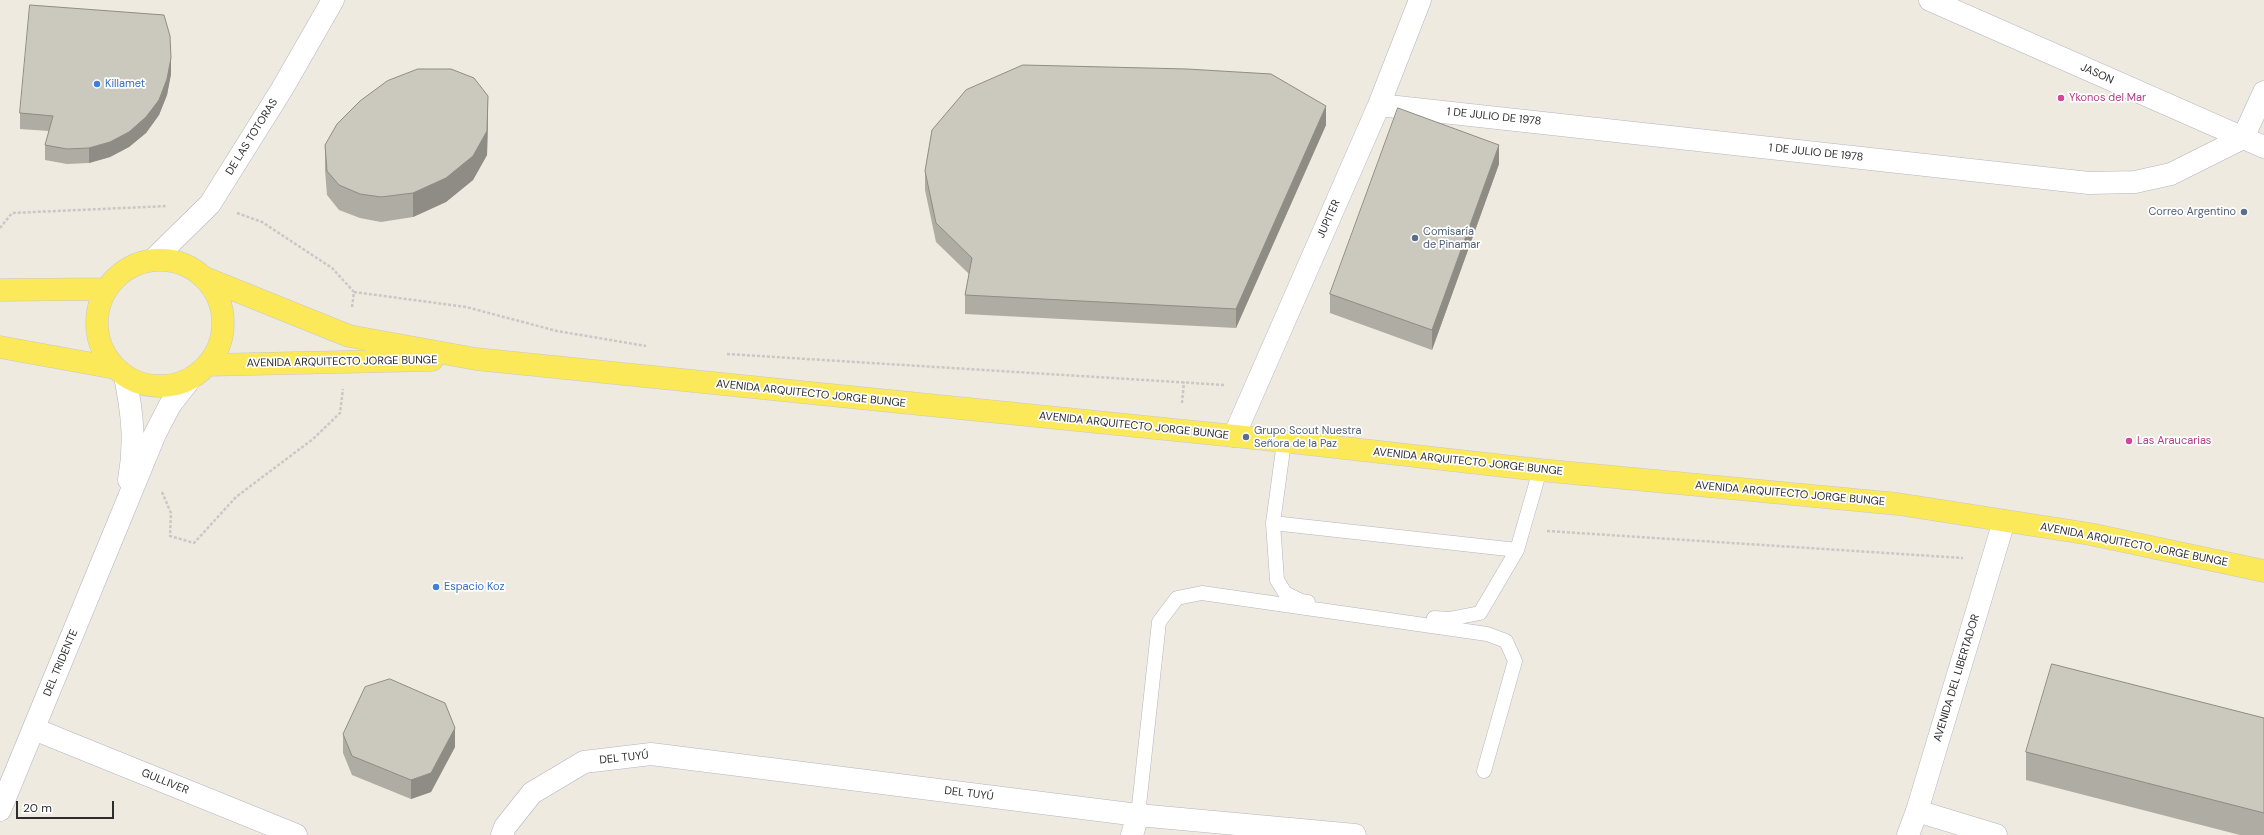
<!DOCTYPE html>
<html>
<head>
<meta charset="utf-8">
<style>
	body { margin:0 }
	#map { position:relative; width:2264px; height:835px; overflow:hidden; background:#efeadf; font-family:"DM Sans",sans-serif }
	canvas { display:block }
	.scale { position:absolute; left:16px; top:801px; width:98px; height:18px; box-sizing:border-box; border:2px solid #2d2d2d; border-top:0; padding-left:5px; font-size:12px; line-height:14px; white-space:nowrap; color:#2d2d2d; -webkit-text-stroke:3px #fff; paint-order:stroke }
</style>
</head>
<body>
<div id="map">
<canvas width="2264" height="835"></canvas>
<div class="scale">20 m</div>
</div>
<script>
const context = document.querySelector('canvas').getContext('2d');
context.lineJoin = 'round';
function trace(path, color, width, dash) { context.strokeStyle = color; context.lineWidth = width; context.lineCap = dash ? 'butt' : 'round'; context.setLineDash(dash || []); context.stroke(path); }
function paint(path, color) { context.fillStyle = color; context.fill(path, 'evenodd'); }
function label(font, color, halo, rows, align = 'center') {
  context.font = font + ' "DM Sans",sans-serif'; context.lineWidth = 3.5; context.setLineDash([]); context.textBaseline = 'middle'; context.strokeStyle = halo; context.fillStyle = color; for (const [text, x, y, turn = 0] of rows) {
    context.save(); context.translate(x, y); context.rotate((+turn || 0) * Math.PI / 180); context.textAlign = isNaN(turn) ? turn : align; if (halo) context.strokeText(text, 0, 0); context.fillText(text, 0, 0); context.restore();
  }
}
const path = new Path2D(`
	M237,213L262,222L332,268L354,292L352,307
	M0,228L12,213L167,206
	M354,292L466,307L557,331L646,346
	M727,354L1225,385
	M1182,403L1184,382
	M162,492L171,513L170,536L194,543L236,497L313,439L340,413L343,389
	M1547,531L1963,558`);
const service = new Path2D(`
	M1284,442L1273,523L1277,580L1285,593L1301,601L1308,602
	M1273,523L1517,550
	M1434,618L1449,619L1480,613L1517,550L1540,470
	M1138,815L1159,622L1177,598L1202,593L1487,634L1506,641L1515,661L1484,771`);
const minor = new Path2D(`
	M1930,0L2264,147
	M1379,105L2089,183L2135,182L2171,174L2243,138L2264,92
	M153,260L210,204L282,89L333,0
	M1234,436L1379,105L1420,0
	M34,729L296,835
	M1917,811L1996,835
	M502,835L505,827L532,793L584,762L651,754L1138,815L1355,835
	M1132,835L1138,815`);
const secondary = new Path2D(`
	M125,376C132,412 136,442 129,480
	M0,810L155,434L170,405L191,378
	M1908,835L1917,811L2004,521`);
const primary = new Path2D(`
	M97 323a63 63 0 1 1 126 0a63 63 0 1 1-126 0Z
	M205,278L349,336L476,359L1264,439L1540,470L1898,504L2090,534L2264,571
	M0,290L106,289
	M0,347L115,368
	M207,365L432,360`);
const wall = new Path2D(`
	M171,74L167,95L159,115L146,133L129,147L110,157L89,163L67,164L45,160V145L49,131L20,129V113Z
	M488,120L487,155L473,180L446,202L413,217L381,222L360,218L339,210L327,195L325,170V145Z
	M1326,125L1236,328L965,314V295L969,274L936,242L925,190V171Z
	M1499,164L1432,350L1330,313V294Z
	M2264,718V835H2240L2026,780V752Z
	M343,734L455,747L431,792L411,799L352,775L343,753Z`);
const shadedWall = new Path2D(`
	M171,58V74L167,95L159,115L146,133L129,147L110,157L89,163V148Z
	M488,96V120L487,155L473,180L446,202L413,217V193Z
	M1326,106V125L1236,328V309Z
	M1499,145V164L1432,350V330Z
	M455,728V747L431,792L411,799V780Z`);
const building = new Path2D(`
	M30,5L164,15L170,36L171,58L167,79L159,100L146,117L129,132L110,142L89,148L67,149L45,145L53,116L20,113Z
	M1023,65L1187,69L1271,74L1326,106L1236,309L965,295L972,258L936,223L925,171L932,130L966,90Z
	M418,69H451L474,78L488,96L487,131L473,156L446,178L413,193L381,197L360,194L339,185L327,171L325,145L337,124L360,101L387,81Z
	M1398,108L1499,145L1432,330L1330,294Z
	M2052,664L2264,718V813L2026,752Z
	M390,679L445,703L455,728L431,773L411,780L352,756L343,734L365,687Z`);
const markers = [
	[97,84,4,"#3f7fe0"],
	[2061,98,4,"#d1479c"],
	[2244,212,4,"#5c6f8a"],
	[1415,238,4,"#5c6f8a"],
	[1246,437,4,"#5c6f8a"],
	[2129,441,4,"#d1479c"],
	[436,587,4,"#3f7fe0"]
];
const streetNames = [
	["JASON",2097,74,24],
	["1 DE JULIO DE 1978",1494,117,6],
	["DE LAS TOTORAS",252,137,-58],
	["1 DE JULIO DE 1978",1816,153,6],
	["JUPITER",1329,219,-66],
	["AVENIDA ARQUITECTO JORGE BUNGE",342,362,-1],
	["AVENIDA ARQUITECTO JORGE BUNGE",811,394,6],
	["AVENIDA ARQUITECTO JORGE BUNGE",1134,426,6],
	["AVENIDA ARQUITECTO JORGE BUNGE",1468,462,6],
	["AVENIDA ARQUITECTO JORGE BUNGE",1790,494,5],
	["AVENIDA ARQUITECTO JORGE BUNGE",2134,545,11],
	["DEL TRIDENTE",61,663,-67],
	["AVENIDA DEL LIBERTADOR",1957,678,-73],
	["DEL TUYÚ",624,758,-6],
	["GULLIVER",165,782,22],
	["DEL TUYÚ",969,794,7]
];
const shopNames = [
	["Killamet",105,84],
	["Espacio Koz",444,587]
];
const hotelNames = [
	["Ykonos del Mar",2069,98],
	["Las Araucarias",2137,441]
];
const serviceNames = [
	["Correo Argentino",2236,212,"right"],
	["Comisaría",1423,232],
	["de Pinamar",1423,245],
	["Grupo Scout Nuestra",1254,431],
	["Señora de la Paz",1254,444]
];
trace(service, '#b3b3c1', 15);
trace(minor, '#b3b3c1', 23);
trace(secondary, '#b3b3c1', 23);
trace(primary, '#c8c8c8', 23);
trace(path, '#c8c8c8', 2.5, [3, 2]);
trace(service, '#fff', 14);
trace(minor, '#fff', 22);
trace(secondary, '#fff', 22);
trace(primary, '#fbe959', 22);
paint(wall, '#afaca3');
paint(shadedWall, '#8e8c84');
paint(building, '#cbc8bd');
trace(building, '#8e8c84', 1);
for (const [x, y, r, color] of markers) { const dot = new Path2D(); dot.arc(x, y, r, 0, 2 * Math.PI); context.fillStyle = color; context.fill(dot); trace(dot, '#fff', 1.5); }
label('11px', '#2d2d2d', '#fff', streetNames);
label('11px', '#366cbe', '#fff', shopNames, 'left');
label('11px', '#b23c85', '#fff', hotelNames, 'left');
label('11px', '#4e5e75', '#fff', serviceNames, 'left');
</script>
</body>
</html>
